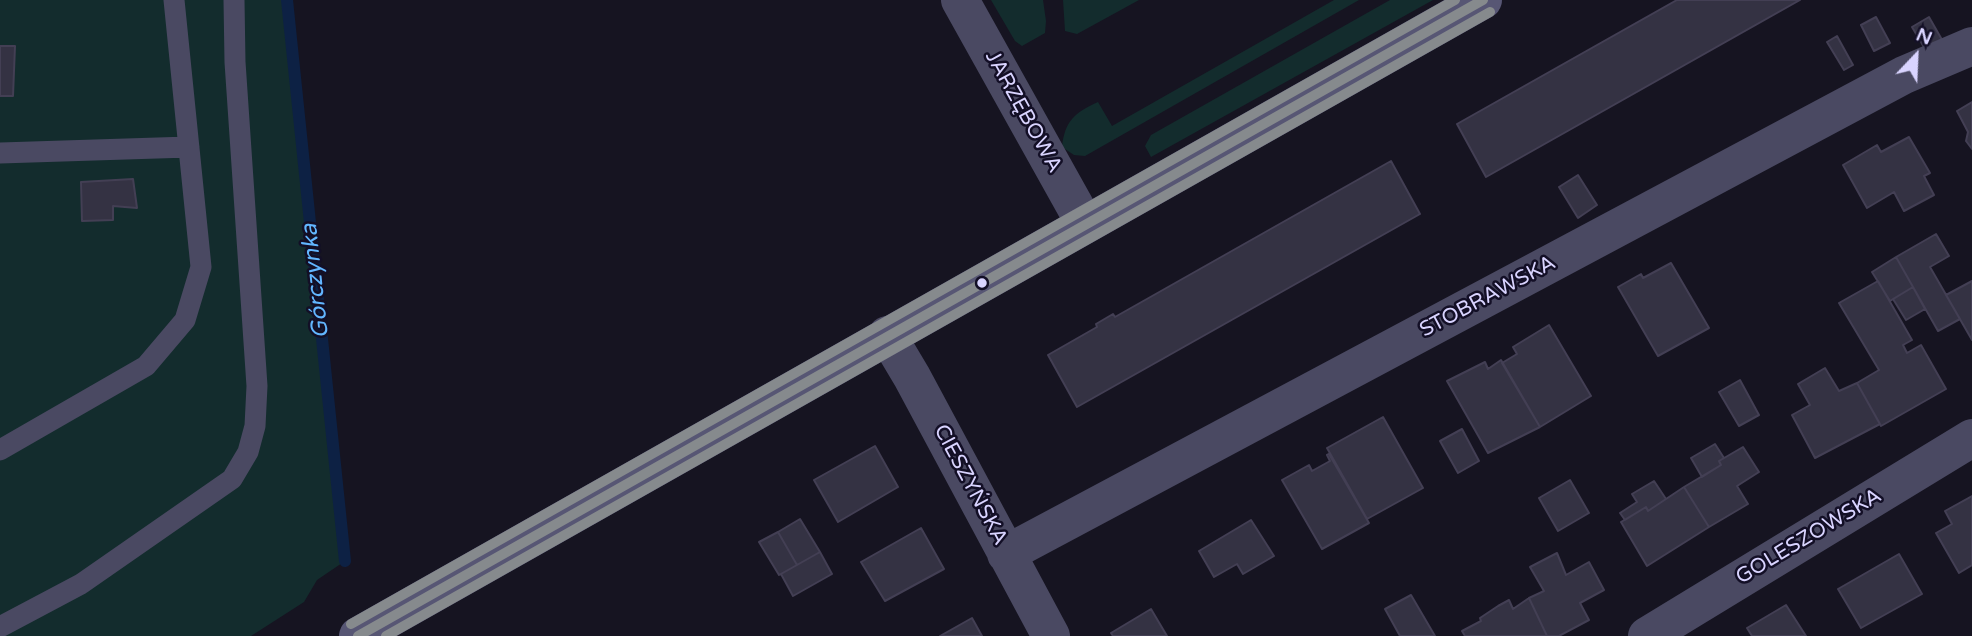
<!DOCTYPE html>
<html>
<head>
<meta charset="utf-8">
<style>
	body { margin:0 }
	#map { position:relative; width:1972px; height:636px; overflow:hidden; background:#161421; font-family:"Varela Round",sans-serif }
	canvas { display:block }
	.north { position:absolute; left:1881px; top:21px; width:70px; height:70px; -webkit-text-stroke:5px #130f26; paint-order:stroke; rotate:23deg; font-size:19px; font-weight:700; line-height:28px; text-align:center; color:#d9d4ff }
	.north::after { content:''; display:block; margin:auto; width:24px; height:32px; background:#d9d4ff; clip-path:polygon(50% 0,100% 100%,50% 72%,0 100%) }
</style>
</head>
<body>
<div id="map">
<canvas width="1972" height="636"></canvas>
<div class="north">N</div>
</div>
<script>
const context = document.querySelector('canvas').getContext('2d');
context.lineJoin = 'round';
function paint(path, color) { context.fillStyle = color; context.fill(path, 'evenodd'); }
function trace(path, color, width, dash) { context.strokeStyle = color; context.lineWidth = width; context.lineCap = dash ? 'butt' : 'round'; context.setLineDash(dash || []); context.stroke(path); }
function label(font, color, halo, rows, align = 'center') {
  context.font = font + ' "Varela Round",sans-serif'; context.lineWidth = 5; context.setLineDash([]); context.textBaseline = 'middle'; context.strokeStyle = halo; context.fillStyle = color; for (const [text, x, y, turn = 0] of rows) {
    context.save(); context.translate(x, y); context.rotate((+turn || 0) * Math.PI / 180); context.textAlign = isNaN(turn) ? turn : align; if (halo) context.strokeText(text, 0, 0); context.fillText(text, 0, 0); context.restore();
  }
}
const green = new Path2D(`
	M0,0H287L345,561L317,580L304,602L251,636H0Z
	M991,0H1043L1046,21L1045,33L1022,46L1015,41Z
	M1063,0H1139L1077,34L1065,31Z
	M1334,0H1359L1085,156L1074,155L1062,147C1065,121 1074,113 1098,102L1112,126Z
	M1390,0H1433L1151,157L1145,146L1151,135Z`);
const stream = new Path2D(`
	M287,0L345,561`);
const building = new Path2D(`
	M1677,0H1800L1486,177L1457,124Z
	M1876,17L1890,43L1874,51L1861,25Z
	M1929,17L1945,45L1928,54L1912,27Z
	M1837,36L1853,65L1844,70L1827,42Z
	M0,46H15L13,96H0Z
	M1972,102V149L1966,141L1968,132L1957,111Z
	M1909,137L1930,173L1924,176L1934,195L1904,211L1894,192L1867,208L1843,165L1877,145L1881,152Z
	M1391,161L1420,214L1077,407L1048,355L1097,327L1096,324L1113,314L1115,317Z
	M1578,175L1597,205L1578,218L1559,187Z
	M133,179L137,208L113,206V220L82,221L81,182Z
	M1936,234L1949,256L1930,267L1960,319L1938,331L1896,257Z
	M1896,257L1913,287L1890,301L1872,272Z
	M1671,263L1709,328L1658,356L1618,287L1641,274L1643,278Z
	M1878,281L1912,340L1903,345L1907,353L1921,345L1946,389L1881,426L1857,383L1879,370L1839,303Z
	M1972,281V340L1946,295Z
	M1913,287L1925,309L1906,320L1893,299Z
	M1549,325L1591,396L1540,427L1502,363L1517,354L1513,347Z
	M1501,360L1540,427L1488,453L1447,381L1485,362L1488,369Z
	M1825,368L1839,391L1857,383L1880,424L1815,458L1792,415L1810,405L1798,384Z
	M1740,380L1759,415L1739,426L1719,392Z
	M1383,417L1423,488L1367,519L1327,448Z
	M1462,429L1479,461L1458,473L1440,441Z
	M1715,444L1724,458L1719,461L1721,465L1702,477L1691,458Z
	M875,446L898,487L838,522L814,480Z
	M1743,447L1759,472L1737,486L1748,504L1709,527L1684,487L1721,465L1719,461Z
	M1329,454L1369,523L1322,549L1282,480L1309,465L1312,471L1330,461L1327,455Z
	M1570,480L1589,513L1558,531L1539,498Z
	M1654,481L1666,499L1648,511L1646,507L1625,520L1620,513L1637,502L1632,494Z
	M1684,487L1709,527L1647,566L1621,522L1646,507L1648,511Z
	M1972,496V565L1959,573L1936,533L1952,524L1945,511Z
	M800,519L820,552L797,565L778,532Z
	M1251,520L1274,556L1243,574L1237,564L1214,577L1199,551Z
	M921,528L944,569L885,601L861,562Z
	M778,532L797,565L779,575L759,542Z
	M820,552L832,574L793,596L781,574Z
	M1557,553L1566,575L1589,562L1604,590L1580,603L1589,620L1559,636H1547L1529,598L1544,591L1530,567Z
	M1899,554L1922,594L1861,628L1838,589Z
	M1411,595L1435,636H1400L1385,609Z
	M1529,598L1547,636H1465L1462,631L1481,621L1480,618L1498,606L1509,600L1513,609Z
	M1786,605L1806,636H1752L1747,628Z
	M1151,609L1167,636H1113L1111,633Z
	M972,618L982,636H940Z`);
const lane = new Path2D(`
	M0,153L189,147
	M0,450L146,366L185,320L201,267L174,0
	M0,627L81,584L232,479L248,452L255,426L257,386L235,62L234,0`);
const street = new Path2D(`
	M960,0L1085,224
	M887,335L912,377L1051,636
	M1006,554L1904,75L1972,46
	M1647,636L1972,438`);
const secondary = new Path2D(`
	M358,636L1483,0`);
const bus1 = new Path2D(`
	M358,636L1483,0`);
const bus2 = new Path2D(`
	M386,636L1490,12`);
const bus3 = new Path2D(`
	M351,624L1455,0`);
const markers = [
	[982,283,6,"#d9d4ff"]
];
const streetNames = [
	["JARZĘBOWA",1023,112,61],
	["STOBRAWSKA",1488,297,-28],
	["CIESZYŃSKA",970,485,62],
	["GOLESZOWSKA",1809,537,-31]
];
const waterNames = [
	["Górczynka",316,281,-96]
];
paint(green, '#132c2d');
trace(stream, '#0d2144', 12);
paint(building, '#343243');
trace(building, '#433f54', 2);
trace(lane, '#4a4962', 21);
trace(street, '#4a4962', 38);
trace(secondary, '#575674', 38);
trace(bus1, '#868a8d', 10);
trace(bus2, '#868a8d', 10);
trace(bus3, '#868a8d', 10);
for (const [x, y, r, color] of markers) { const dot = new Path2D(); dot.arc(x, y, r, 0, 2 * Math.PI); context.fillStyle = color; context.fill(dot); trace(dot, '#130f26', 2.5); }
label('21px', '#d9d4ff', '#130f26', streetNames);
label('italic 23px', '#62b6ff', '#130f26', waterNames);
</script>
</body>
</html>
